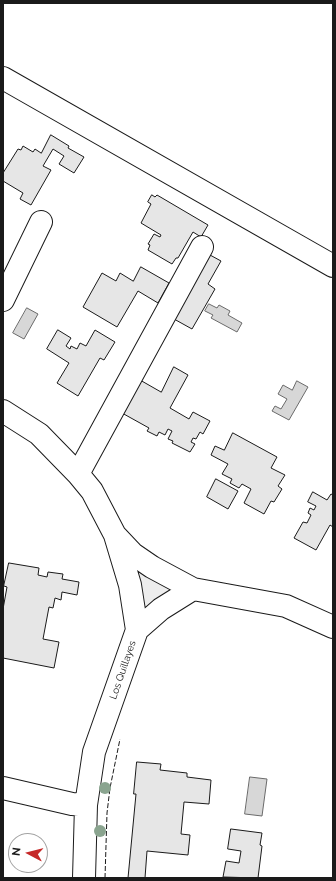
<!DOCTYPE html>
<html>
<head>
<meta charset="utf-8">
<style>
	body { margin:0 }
	#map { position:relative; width:336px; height:881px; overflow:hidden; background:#fff; font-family:Raleway,sans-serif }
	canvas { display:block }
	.frame { position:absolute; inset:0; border:4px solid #1a1a1a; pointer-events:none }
	.north { position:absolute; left:8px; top:833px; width:40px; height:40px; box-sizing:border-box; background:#fff; border:1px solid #a3a3a3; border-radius:50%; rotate:277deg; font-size:11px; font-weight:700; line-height:16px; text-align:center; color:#1a1a1a }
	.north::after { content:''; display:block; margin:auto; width:14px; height:18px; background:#c62828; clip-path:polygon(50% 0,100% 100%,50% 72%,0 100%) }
</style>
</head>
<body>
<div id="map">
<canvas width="336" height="881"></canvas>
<div class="frame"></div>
<div class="north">N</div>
</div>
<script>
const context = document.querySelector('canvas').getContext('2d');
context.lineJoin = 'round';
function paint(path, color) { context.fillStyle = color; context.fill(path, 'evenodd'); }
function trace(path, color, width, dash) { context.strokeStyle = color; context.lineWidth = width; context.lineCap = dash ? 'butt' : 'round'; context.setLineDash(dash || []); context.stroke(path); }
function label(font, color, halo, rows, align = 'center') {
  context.font = font + ' Raleway,sans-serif'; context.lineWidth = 3; context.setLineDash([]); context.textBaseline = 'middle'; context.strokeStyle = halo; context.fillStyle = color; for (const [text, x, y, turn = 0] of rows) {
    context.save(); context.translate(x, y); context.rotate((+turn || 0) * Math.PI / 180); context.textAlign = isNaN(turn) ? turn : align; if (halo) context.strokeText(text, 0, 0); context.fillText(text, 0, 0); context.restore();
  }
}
const built = new Path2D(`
	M135,565L177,589L138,612Z`);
const water = new Path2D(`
	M209,304L217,308L219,305L230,311L228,315L242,323L237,332L211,318L213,315L205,311Z
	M27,308L38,314L24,339L13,333Z
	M297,381L308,387L289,420L272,411L275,406L281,409L287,399L278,394L283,385L292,390Z
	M250,777L267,779L262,816L245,814Z`);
const building = new Path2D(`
	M51,135L69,146L68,148L84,157L74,173L59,164L64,156L53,149L43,166L51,170L31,205L20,199L23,193L3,181V173L18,149L21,150L23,146L33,152L35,149L41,153Z
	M152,195L155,197L157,195L208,225L201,237L193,232L178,258H176L172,264L148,250L150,245L148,244L154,234L160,237L161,235L141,223L151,204L148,202Z
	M210,255L221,261L208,284L215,289L192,329L174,319Z
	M141,267L169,283L158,303L138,291L117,327L83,307L102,273L116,281L120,273L133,281Z
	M58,330L71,338L66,346L70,349L71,346L77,349L80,343L86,346L95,330L115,342L104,360L100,358L78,396L57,383L69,363L47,349Z
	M174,367L188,375L170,408L189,419L193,412L210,421L203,434L200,432L196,439L193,438L191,442L195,444L190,452L172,443L173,441L168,439L172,431L168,429L165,435L159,432L157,436L147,431L149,428L122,413L140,380L161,392Z
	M233,433L277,457L271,468L285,475L278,486L282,489L274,502L271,501L264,514L244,503L251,489L242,484L239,488L230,483L232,479L222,474L228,464L211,455L215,446L224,450Z
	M216,479L238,491L228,509L207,497Z
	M313,492L327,500L331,494L333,495V527L330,525L316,550L294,538L303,522L307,523L311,515L308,513L310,508L314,510L316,506L308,502Z
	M9,563L39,568L38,575L47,577L48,572L63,574L62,579L79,582L77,595L62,592L61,600L55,598L53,608L49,607L43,639L59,642L54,668L3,658V609L7,587L4,586Z
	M137,762L161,764L160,770L187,773V777L211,780L209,804L184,802L181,834L190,835L188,855L147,851L145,878H128L136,794H134Z
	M231,829L262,833L260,845L262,846L258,878L223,877L226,861L239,863L241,851L228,849Z`);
const minor = new Path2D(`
	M3,78L333,266
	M3,300L41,222
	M3,411L39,434L78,474L92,491L115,535L130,585L137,630L94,752L86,805L84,878
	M78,474L202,247
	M116,536L133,554L152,567L193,589L161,609L137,630
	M193,589L286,606L333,627
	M3,788L72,804L86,805`);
const fence = new Path2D(`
	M105,878L107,813L110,788L120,739`);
const trees = [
	[105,788],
	[100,831]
];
const streetNames = [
	["Los Quillayes",123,670,-71]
];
paint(built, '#ededed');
trace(built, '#6a6a6a', 1);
paint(water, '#d7d7d7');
trace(water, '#6a6a6a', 1);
paint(building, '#e6e6e6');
trace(building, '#1a1a1a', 1);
trace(minor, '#1a1a1a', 24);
trace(minor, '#fff', 22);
trace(fence, '#1a1a1a', 1, [5, 2]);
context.fillStyle = '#8aa48f';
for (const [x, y] of trees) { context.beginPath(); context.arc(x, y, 6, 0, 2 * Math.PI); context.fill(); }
label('10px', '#1a1a1a', '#fff', streetNames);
</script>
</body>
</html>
